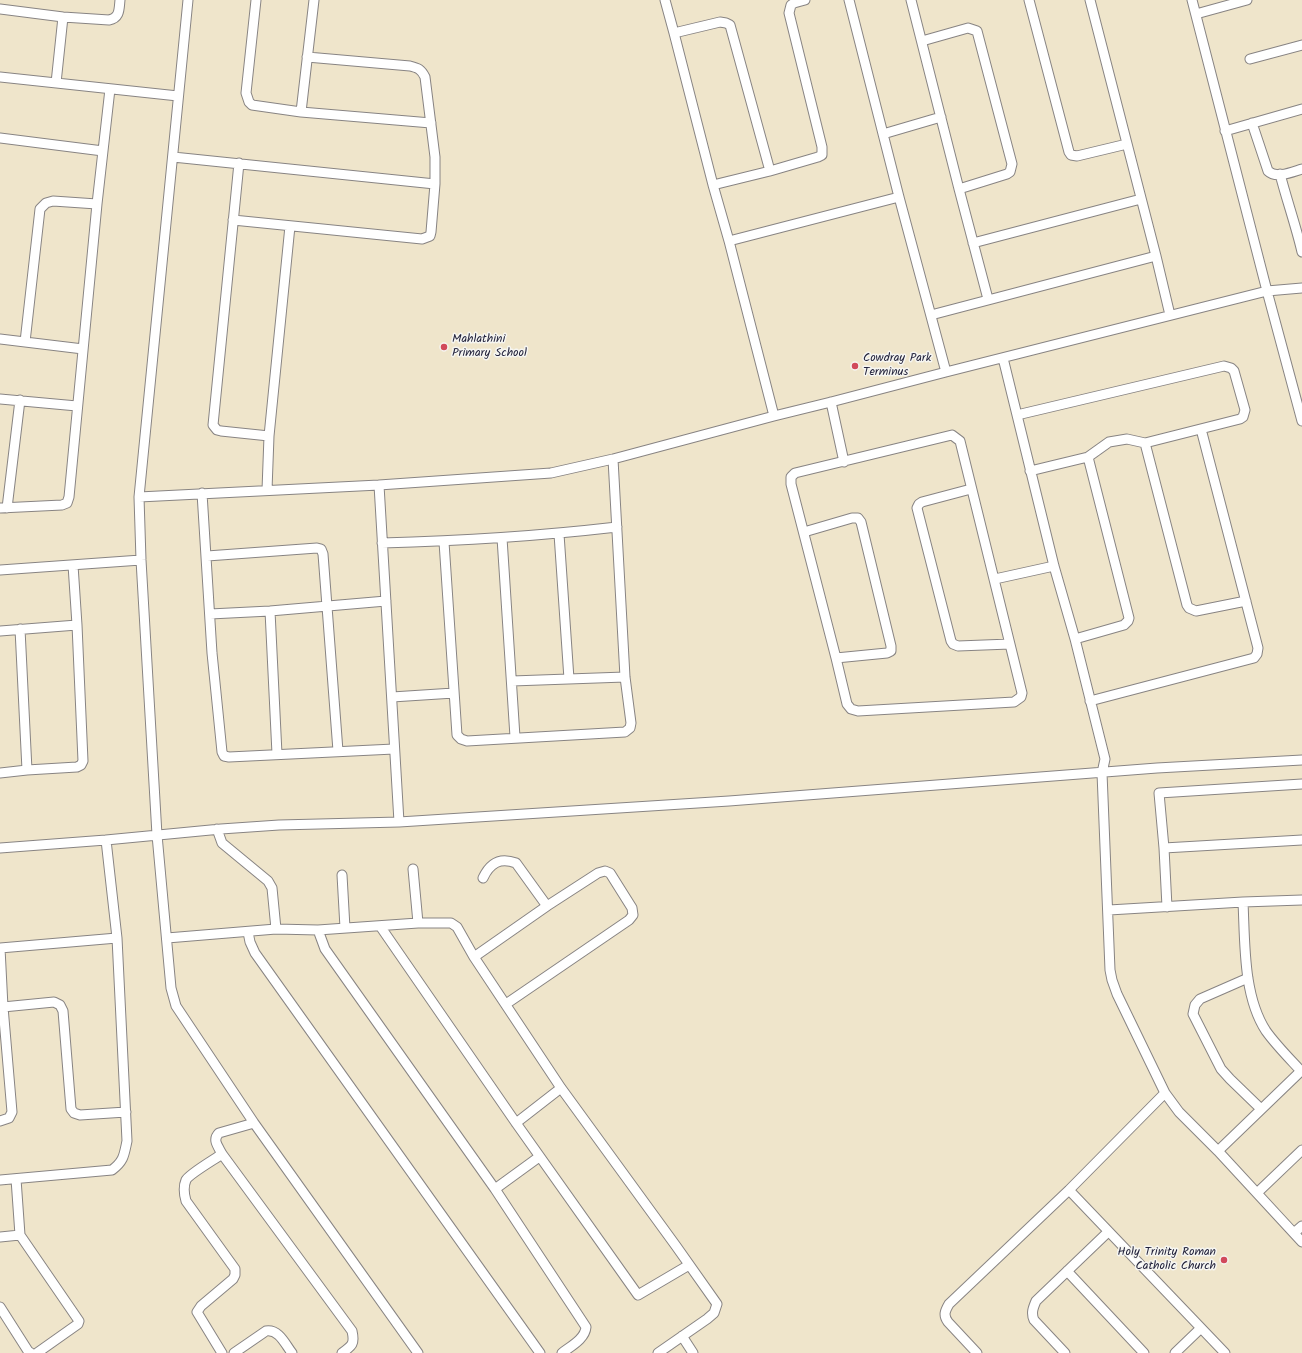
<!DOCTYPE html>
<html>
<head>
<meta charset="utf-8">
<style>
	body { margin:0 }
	canvas { display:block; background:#efe5cb }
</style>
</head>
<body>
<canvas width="1302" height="1353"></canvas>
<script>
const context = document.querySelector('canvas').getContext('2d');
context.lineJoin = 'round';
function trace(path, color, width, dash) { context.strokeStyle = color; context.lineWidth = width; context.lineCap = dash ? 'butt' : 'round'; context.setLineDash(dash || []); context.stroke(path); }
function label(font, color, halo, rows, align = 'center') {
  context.font = font + ' Kalam,sans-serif'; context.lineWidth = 3; context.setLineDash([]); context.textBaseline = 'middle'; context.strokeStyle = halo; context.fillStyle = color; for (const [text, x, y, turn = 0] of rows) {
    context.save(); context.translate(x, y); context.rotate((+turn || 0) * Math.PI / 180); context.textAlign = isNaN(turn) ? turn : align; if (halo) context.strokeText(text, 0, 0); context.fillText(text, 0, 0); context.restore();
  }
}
const minor = new Path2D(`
	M188,0L139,497L141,560L157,835L171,988L176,1006L254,1123L418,1353
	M256,0L246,93L249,102L252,105L301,112L431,123
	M665,0L674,33L713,185L729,241L774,416
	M849,0L899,197L946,372
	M911,0L959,189L988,299
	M1029,0L1069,152L1071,155L1077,156L1127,144
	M1090,0L1156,256L1170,315
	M1192,0L1267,291L1302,421
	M0,9L63,17L109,20C120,18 119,9 120,0
	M1196,14L1247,0
	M674,33L720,22L726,23L730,25L770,171
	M922,41L968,28L977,31L1012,164L1010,172L1007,174L959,189
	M1250,59L1302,45
	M0,77L178,96
	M56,83L63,17
	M301,112L314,0
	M1252,123L1268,171C1276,179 1292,172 1302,169
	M1225,131L1302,109
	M883,134L941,117
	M0,138L103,151
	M173,157L435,184
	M239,163L213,425L217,430L221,431L269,436
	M1280,174C1287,201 1296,226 1302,252
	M713,185L770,171L818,157L822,155V147L789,13L791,5L794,3L805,0
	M233,220L422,239L430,236L431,232L435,184V157L425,77C421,69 418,68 410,66L307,57
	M729,241L899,197
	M973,243L1141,199
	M931,315L1156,256
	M0,339L83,349
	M25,342L40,209L46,203L53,201L97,204
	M1003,358L1054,566L1075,639L1105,759L1102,773L1110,970L1112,980L1117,994L1165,1093L1179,1112L1218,1151L1302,1242
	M0,399L77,406
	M831,402L844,462
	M1017,415L1224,366L1231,368L1234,371L1245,410L1243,417L1240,419L1145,443L1127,439L1109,442L1088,457L1030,471
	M952,435L960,441L1022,693L1021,697L1014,702L858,711L851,709L847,704L836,658L791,484V477L795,473Z
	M1145,443L1187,605L1189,608L1196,611L1246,601
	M379,485L399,822
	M971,489L922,502L919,504L917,508L951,641L953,644L958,646L1010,644
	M267,490L269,436L290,226
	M202,493L212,653L222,752L224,756L229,757L394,749
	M139,497L379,485L551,473L613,459L774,416L831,402L946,372L1267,291L1302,288
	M0,508L62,505L67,503L69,497L97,204L110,89
	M7,508L20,400
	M804,532L852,518H858L861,522L891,646V651L887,653L836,658
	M559,534L569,679
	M502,538L515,737
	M444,542L457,735L461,739L467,741L625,732L630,728L631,723L625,677L613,459
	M382,543C461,541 539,536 617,527
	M207,556L317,548L321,549L323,554L338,751
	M0,570L141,560
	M995,579L1054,566
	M270,611L277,754
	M210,614L270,611L386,601
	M20,629L27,770
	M0,631L77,625
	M1075,639L1124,625L1128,621L1129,618L1088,457
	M512,681L625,677
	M392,697L454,693
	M1090,701L1254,658L1257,654L1258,648L1201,429
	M0,773L27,770L77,767L81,765L83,761L77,625L73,565
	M217,829L222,843L268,881L272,888L276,929
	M0,848L106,840L221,829L279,825L399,822L729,801L1157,768L1302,760
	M1164,848L1302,840
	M413,869L418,923
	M342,875L345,928
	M483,878C490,863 500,857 516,863L547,906
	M1243,902C1245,942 1243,996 1266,1031C1276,1045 1289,1058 1301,1071
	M1167,907L1164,848L1159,793L1302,784
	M1109,910L1243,902L1302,900
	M380,926L516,1123L638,1295L689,1265
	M318,930L325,949L495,1189L586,1327C585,1339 571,1346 562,1353
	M248,932L250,942L255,953L540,1353
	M167,938L276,929L318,930L418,923H451L457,927L474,957L561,1088L676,1246L717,1304L714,1313L707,1319L658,1353
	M474,957L547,906L598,873L605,871L610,873L632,908L633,915L629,920L506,1004
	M1248,978L1200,999L1195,1005L1193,1014L1221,1069L1230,1079L1261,1109
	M3,1007L54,1002L60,1005L63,1011L71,1109L74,1113L80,1115L126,1112
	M0,1121L9,1118L12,1112L3,1007L0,948L117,938
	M254,1123L219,1133C212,1140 218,1146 222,1154L352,1331C355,1344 352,1346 342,1353
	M516,1123L561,1088
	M1218,1151L1302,1070
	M0,1180L112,1170C124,1161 124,1155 127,1141L117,938L106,840
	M495,1189L539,1157
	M1069,1190L1225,1353
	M1257,1193L1302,1150
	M1294,1233L1302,1226
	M20,1235L79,1321L78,1324L37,1353
	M0,1237L20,1235L16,1179
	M1067,1271L1144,1353
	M0,1307L28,1351L31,1353
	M682,1336L693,1353
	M222,1353L197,1312L201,1306L233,1279L235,1275V1269L186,1201C184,1194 183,1187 186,1180C189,1174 215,1159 222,1154
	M234,1353L266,1331C279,1329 285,1344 292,1353
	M977,1353L948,1322C943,1315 945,1311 949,1304L1069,1190L1165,1093
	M1065,1353L1034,1320C1031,1313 1033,1308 1036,1301L1108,1232
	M1175,1353L1201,1328`);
const markers = [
	[444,347,4,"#d1495b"],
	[855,366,4,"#d1495b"],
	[1224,1260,4,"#d1495b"]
];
const poiNames = [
	["Mahlathini",452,340],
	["Primary School",452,354],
	["Cowdray Park",863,359],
	["Terminus",863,373],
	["Holy Trinity Roman",1216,1253,"right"],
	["Catholic Church",1216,1267,"right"]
];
trace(minor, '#888483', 11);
trace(minor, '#fff', 9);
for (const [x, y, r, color] of markers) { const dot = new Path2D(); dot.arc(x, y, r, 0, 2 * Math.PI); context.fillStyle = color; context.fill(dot); trace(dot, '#f6f6f2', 1.5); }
label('12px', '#22223b', '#f6f6f2', poiNames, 'left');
</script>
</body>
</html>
